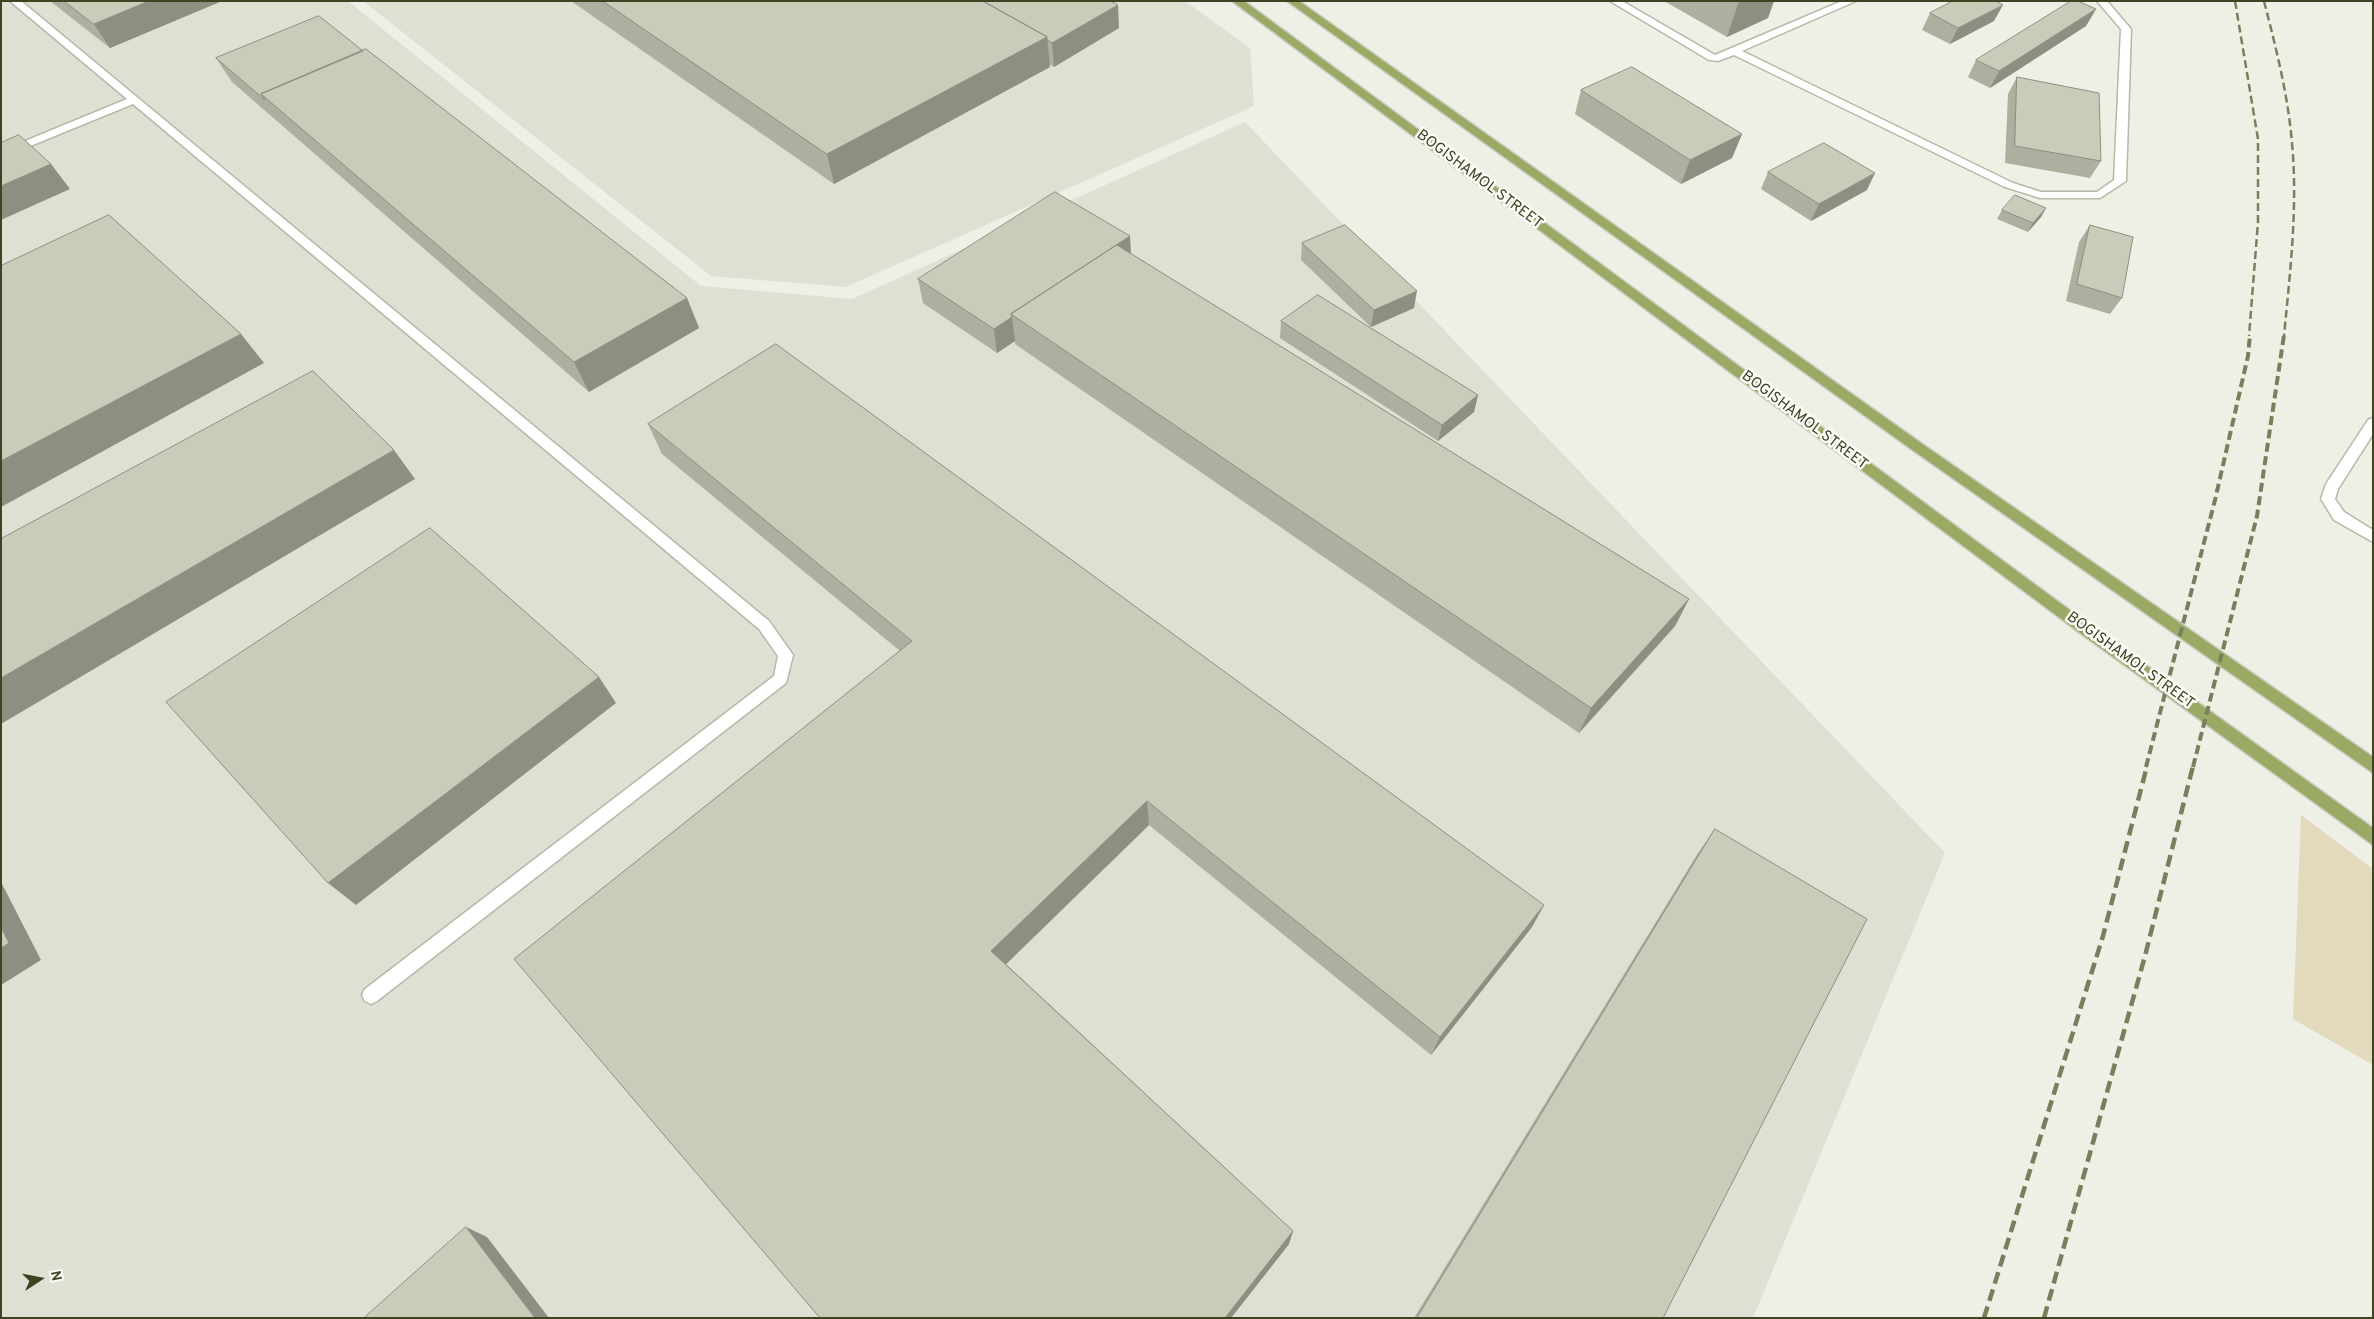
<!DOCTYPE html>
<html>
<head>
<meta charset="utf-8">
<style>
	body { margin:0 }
	#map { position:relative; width:2374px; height:1319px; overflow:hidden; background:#eff0e5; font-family:Overpass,sans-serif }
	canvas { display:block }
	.frame { position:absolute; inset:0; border:2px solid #3d4421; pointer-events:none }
	.north { position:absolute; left:15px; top:1254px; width:50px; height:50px; -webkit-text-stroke:4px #fbfbf7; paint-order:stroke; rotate:79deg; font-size:14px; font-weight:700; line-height:20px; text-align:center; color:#3d4421 }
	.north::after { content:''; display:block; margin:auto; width:18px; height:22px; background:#3d4421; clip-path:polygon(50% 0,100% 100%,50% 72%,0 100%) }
</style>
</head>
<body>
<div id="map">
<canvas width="2374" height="1319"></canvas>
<div class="frame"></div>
<div class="north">N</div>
</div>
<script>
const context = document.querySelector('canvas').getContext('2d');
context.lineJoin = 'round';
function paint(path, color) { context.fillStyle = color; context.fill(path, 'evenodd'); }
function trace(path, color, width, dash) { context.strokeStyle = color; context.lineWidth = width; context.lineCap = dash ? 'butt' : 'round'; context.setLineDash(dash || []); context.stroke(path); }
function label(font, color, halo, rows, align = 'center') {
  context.font = font + ' Overpass,sans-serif'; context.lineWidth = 5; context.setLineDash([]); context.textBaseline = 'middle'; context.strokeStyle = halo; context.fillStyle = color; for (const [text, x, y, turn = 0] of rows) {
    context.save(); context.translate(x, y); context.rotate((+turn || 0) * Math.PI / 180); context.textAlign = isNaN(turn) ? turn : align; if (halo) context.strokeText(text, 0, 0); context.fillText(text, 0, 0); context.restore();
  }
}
const built = new Path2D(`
	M1,1H348L701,286L852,299L1245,122L1945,853L1753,1318H1Z
	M363,1H1185L1250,48L1254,106L846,287L711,276Z`);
const green = new Path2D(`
	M2301,815L2373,869V1065L2293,1019Z`);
const minor = new Path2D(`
	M10,1H21L769,621L793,655L786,683L377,1001L371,1004L365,1001L362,995L365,989L774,676L778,656L759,629L133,104L1,158V151L127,99Z
	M1610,1H1622L1715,55L1842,1H1856L1742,51L2013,183L2041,192H2097L2114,180L2121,29L2097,1H2107L2131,29L2126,181L2100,198H2040L2005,187L1734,55L1718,61L1709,60Z
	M2373,418V434L2338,489L2335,499L2344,512L2373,530V542L2334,520L2321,499L2326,484L2368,420Z`);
const major = new Path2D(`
	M1232,1H1244L2090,625L2373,828V845L2080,633Z
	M1287,1H1299L1921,443L2373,757V773L1911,449Z`);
const railFar2 = new Path2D(`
	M2235,1L2258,139V222L2249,336
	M2264,1C2276,48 2288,95 2292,143C2298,208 2290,272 2284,336`);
const railFar1 = new Path2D(`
	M2146,767L2215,500L2248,356L2250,335
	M2193,767L2257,516L2284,335`);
const rail = new Path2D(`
	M1984,1318L2103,936L2147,766
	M2044,1318L2145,956L2193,766`);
const wall = new Path2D(`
	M50,1H222L110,48Z
	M571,1H1111L1119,28L1054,67L1049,64L1050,67L834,184Z
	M1664,1H1774L1768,18L1727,37Z
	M2096,9L2086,26L1990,88L1968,77L1976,60Z
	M1930,13L1994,21L1950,44L1922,30Z
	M363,51L687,298L699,328L589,392L232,82L216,58Z
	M2017,77L2101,161L2090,178L2005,163L2008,94Z
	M1581,90L1742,134L1732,158L1681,184L1575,114Z
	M1768,172L1867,190L1811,221L1761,189Z
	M2046,208L2041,217L2028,232L1997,219L2002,210Z
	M2090,225L2122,298L2110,314L2066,301L2079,242Z
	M1130,236L1131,254L1689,599L1675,626L1579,733L1015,344V341L997,353L923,303L918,279Z
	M1302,243L1414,308L1371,327L1301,260Z
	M1281,321L1478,395L1474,412L1438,441L1280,338Z
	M648,424L1544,905L1532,927L1431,1055L1149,825L1006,964L1293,1231L1289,1244L1231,1318H820L900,651L662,454Z
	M1715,829L1663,1318H1414L1698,853Z`);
const shadedWall = new Path2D(`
	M149,1H222L110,48L94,24Z
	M1739,1H1774L1768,18L1727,37Z
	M1118,5L1119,28L1054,67L1052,43Z
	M2003,5L1994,21L1950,44L1958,28Z
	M2096,9L2086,26L1990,88L1999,71Z
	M1047,37L1050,67L834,184L827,154Z
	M1742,134L1732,158L1681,184L1690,160Z
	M51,164L70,189L1,220V186Z
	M1875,173L1867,190L1811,221L1819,204Z
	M2046,208L2041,217L2028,232L2033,223Z
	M1130,236L1131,260L1014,316Z
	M1417,291L1414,308L1371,327L1374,310Z
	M687,298L699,328L589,392L574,362Z
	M1012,317L1015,341L997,353L994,329Z
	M241,334L264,363L1,507V461Z
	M1478,395L1474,412L1438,441L1442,425Z
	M394,450L415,479L1,724V678Z
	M1689,599L1675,626L1579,733L1591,708Z
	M599,677L616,703L356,905L328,883Z
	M1147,801L1149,825L998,972L991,951Z
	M1,882L41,960L1,985Z
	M1544,905L1532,927L1431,1055L1440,1037Z
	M466,1227L487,1237L549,1318H535Z
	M1293,1231L1289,1244L1231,1318H1225Z`);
const building = new Path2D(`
	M64,1H149L94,24Z
	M603,1H983L1047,37L827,154Z
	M983,1H1111L1118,5L1052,43L1047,40V37Z
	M1953,1H1996L2003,5L1958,28L1930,13Z
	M2071,1H2078L2096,9L1999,71L1976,60Z
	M319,16L363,51L261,94L265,100L216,58Z
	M366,49L687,298L574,362L261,94Z
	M1632,67L1742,134L1690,160L1581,90Z
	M2017,77L2099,93L2101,161L2015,146Z
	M19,135L51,164L1,186V143Z
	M1824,143L1875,173L1819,204L1768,172Z
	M1055,192L1130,236L1011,314L1012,317L994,329L918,279Z
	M2015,195L2046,208L2033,223L2002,210Z
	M109,215L241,334L1,461V266Z
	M1345,225L1417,291L1374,310L1302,243Z
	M2090,225L2133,237L2122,298L2077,284Z
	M1117,245L1689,599L1591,708L1011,314Z
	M1318,295L1478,395L1442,425L1281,321Z
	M776,344L1544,905L1440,1037L1147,801L991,951L1293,1231L1225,1318H820L514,959L912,641L648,424Z
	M313,371L394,450L1,678V539Z
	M430,528L599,677L328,883L166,702Z
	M1715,829L1867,919L1663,1318H1417Z
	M1,927L9,943L1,948Z
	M466,1227L535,1318H364Z`);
const streetNames = [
	["BOGISHAMOL STREET",1479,180,37],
	["BOGISHAMOL STREET",1804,421,37],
	["BOGISHAMOL STREET",2130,661,36]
];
paint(built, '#dfe0d3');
paint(green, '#e3d9bc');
trace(minor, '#b6b9a6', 3);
trace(major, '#cdcec5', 3);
paint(minor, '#fff');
paint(major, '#9aaa65');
trace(railFar2, '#787f5c', 2.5, [8, 4]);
trace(railFar1, '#787f5c', 4, [9, 4.5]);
trace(rail, '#787f5c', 4.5, [12, 6]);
paint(wall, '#afafa0');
paint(shadedWall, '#8e8e82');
paint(building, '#cbcbba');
trace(building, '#8e8e82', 1);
label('15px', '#3d4421', '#fbfbf7', streetNames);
</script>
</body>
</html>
